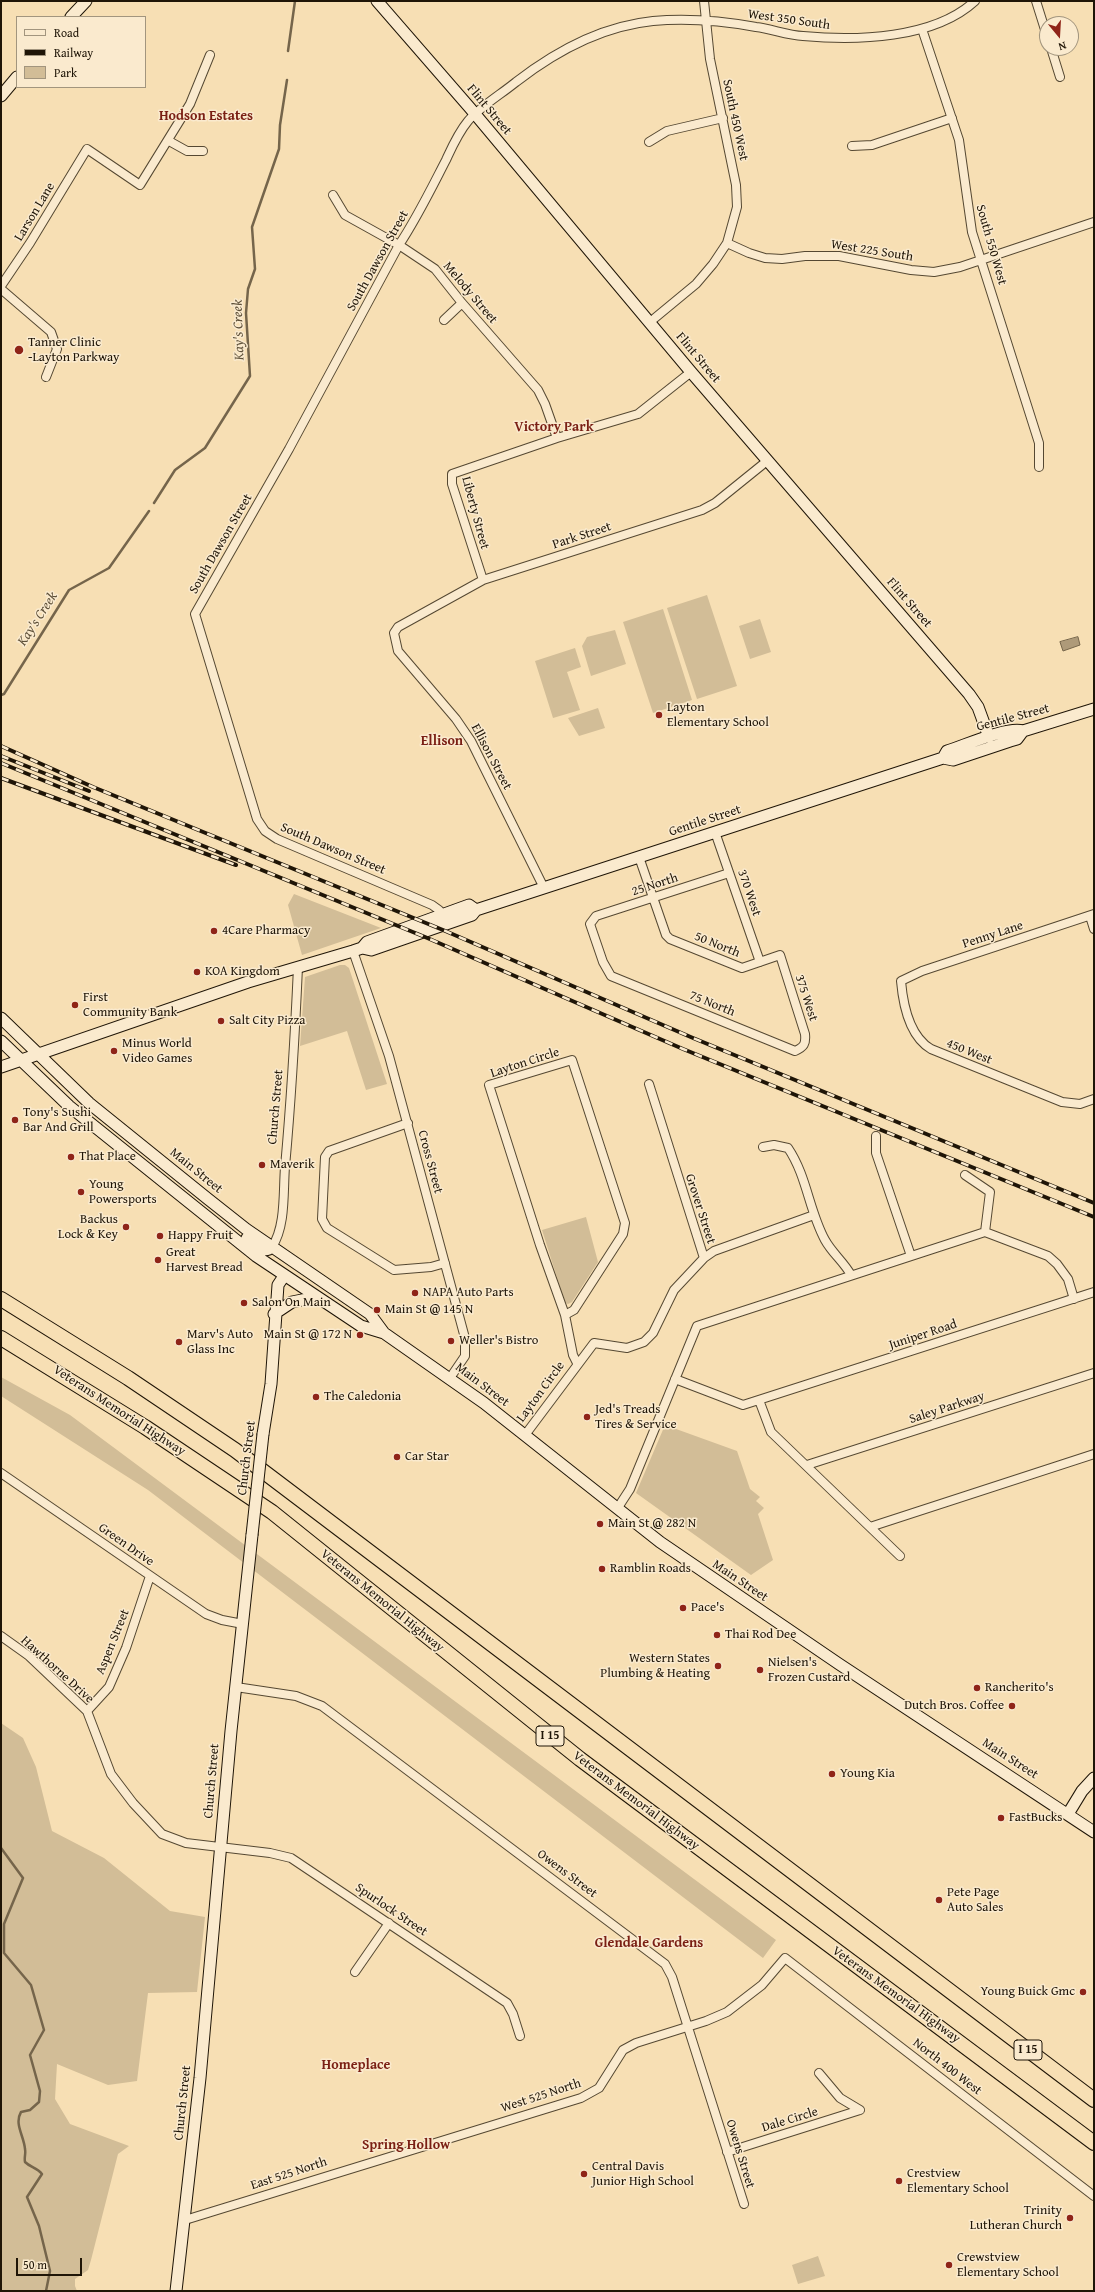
<!DOCTYPE html>
<html>
<head>
<meta charset="utf-8">
<style>
	body { margin:0 }
	#map { position:relative; width:1095px; height:2292px; overflow:hidden; background:#f7dfb4; font-family:"Gentium Book Plus",serif }
	canvas { display:block }
	.frame { position:absolute; inset:0; border:2px solid #1f1507; pointer-events:none }
	.legend { position:absolute; left:16px; top:16px; width:130px; height:72px; box-sizing:border-box; background:#faeace; border:1px solid #a2957e; margin:0; padding:5px 7px; list-style:none; font-size:12px; color:#1f1507 }
	.legend li { display:flex; align-items:center; gap:8px; height:20px }
	.legend b { width:20px; border:1px solid #a2957e }
	.north { position:absolute; left:1039px; top:16px; width:40px; height:40px; box-sizing:border-box; background:#faeace; border:1px solid #a2957e; border-radius:50%; rotate:162deg; font-size:11px; font-weight:700; line-height:16px; text-align:center; color:#1f1507 }
	.north::after { content:''; display:block; margin:auto; width:14px; height:18px; background:#8f2418; clip-path:polygon(50% 0,100% 100%,50% 72%,0 100%) }
	.scale { position:absolute; left:16px; top:2258px; width:66px; height:18px; box-sizing:border-box; border:2px solid #1f1507; border-top:0; padding-left:5px; font-size:12px; line-height:14px; white-space:nowrap; color:#1f1507; -webkit-text-stroke:3px #faeace; paint-order:stroke }
</style>
</head>
<body>
<div id="map">
<canvas width="1095" height="2292"></canvas>
<div class="frame"></div>
<ul class="legend">
<li><b style="height:5px;background:#faeace"></b>Road</li>
<li><b style="height:5px;background:#1f1507"></b>Railway</li>
<li><b style="height:11px;background:#d2bd97"></b>Park</li>
</ul>
<div class="north">N</div>
<div class="scale">50 m</div>
</div>
<script>
const context = document.querySelector('canvas').getContext('2d');
context.lineJoin = 'round';
function paint(path, color) { context.fillStyle = color; context.fill(path, 'evenodd'); }
function trace(path, color, width, dash) { context.strokeStyle = color; context.lineWidth = width; context.lineCap = dash ? 'butt' : 'round'; context.setLineDash(dash || []); context.stroke(path); }
function label(font, color, halo, rows, align = 'center') {
  context.font = font + ' "Gentium Book Plus",serif'; context.lineWidth = 3; context.setLineDash([]); context.textBaseline = 'middle'; context.strokeStyle = halo; context.fillStyle = color; for (const [text, x, y, turn = 0] of rows) {
    context.save(); context.translate(x, y); context.rotate((+turn || 0) * Math.PI / 180); context.textAlign = isNaN(turn) ? turn : align; if (halo) context.strokeText(text, 0, 0); context.fillText(text, 0, 0); context.restore();
  }
}
const green = new Path2D(`
	M707,595L737,686L697,699L667,608Z
	M663,609L692,700L653,713L623,622Z
	M760,619L771,652L750,659L739,626Z
	M615,630L626,664L591,676L582,646L587,637Z
	M575,648L581,667L567,672L580,710L553,718L535,661Z
	M598,708L605,728L579,736L568,718Z
	M294,894L381,928L302,955L288,905Z
	M340,965H345L349,968L387,1084L366,1090L347,1031L300,1046L305,977Z
	M586,1217L598,1262L572,1302L568,1304L565,1303L542,1230Z
	M1,1377L70,1415L776,1940L763,1958L148,1490L1,1396Z
	M665,1425L737,1451L750,1489L760,1497L756,1501L764,1508L758,1514L773,1560L751,1575L636,1493Z
	M1,1723L23,1738L36,1767L52,1831L104,1858L170,1911L205,1917L197,1992L148,1993L137,2081L108,2085L57,2064L55,2099L70,2124L129,2146L118,2154L91,2260L88,2270L75,2279V2286L77,2291H1Z
	M818,2256L825,2276L798,2284L792,2265Z`);
const water = new Path2D(`
	M1078,637L1080,645L1063,651L1060,642Z`);
const stream = new Path2D(`
	M288,51L295,1
	M154,503L175,470L205,448L250,376L246,313L248,289L255,269L252,227L279,149L280,125L287,80
	M1,695L4,694L69,590L109,568L149,511
	M1,1848L23,1878L4,1924V1953L31,1985L44,2030L30,2055L40,2091L39,2102L30,2110L21,2112C14,2124 24,2136 25,2149C26,2154 24,2157 25,2162C30,2167 37,2168 42,2174L27,2197L39,2226L50,2271L46,2291`);
const street = new Path2D(`
	M1036,1L1047,36
	M922,29L959,140L972,232L1039,443V467
	M1051,48L1060,77
	M169,141L187,151H203
	M649,142L667,131L723,118
	M852,146L872,145L952,118
	M333,195L345,215L399,245L435,269L462,303L538,390L545,404L557,438
	M727,243L749,253L765,258L782,259L805,256H839L911,270L934,272L960,267L1094,222
	M1,286L30,243L87,149L140,185L190,104L210,55
	M1,289L51,332L57,349L46,377
	M444,320L462,303
	M650,322L696,284L713,264L727,243L737,207L736,185L710,59L704,1
	M483,580L452,484V474L557,438L638,414L691,372
	M715,832L760,962
	M639,857L666,935L670,939L742,968L780,955L805,1034C806,1044 804,1047 795,1051L611,976L603,962L590,924L596,916L729,873
	M544,888L471,741L456,719L398,651L394,633L398,627L483,580L702,510L715,503L767,461
	M442,914L439,910L432,905L277,839L265,831L257,819L195,614L289,449L399,245C417,218 431,189 446,160C452,147 458,133 468,121C481,106 500,95 516,82C556,51 602,26 653,21C687,18 723,21 756,27C772,29 787,35 803,36C856,41 934,39 975,1
	M1094,914L922,971L901,981C903,1004 909,1036 931,1049L1062,1102L1080,1104L1094,1099
	M1090,916L1094,929
	M353,951L389,1056L465,1338V1356L450,1378
	M408,1123L329,1151L325,1157L322,1219L327,1228L394,1270L431,1267L445,1263
	M876,1136V1153L911,1256
	M763,1147L774,1145L788,1148C807,1176 809,1211 825,1240C832,1253 844,1262 851,1275
	M965,1175L990,1192L985,1232
	M272,1247C286,1226 283,1192 285,1167C291,1101 295,1034 298,967
	M704,1258L714,1251L814,1215
	M565,1315L574,1310L623,1234L625,1223L572,1060L489,1085L540,1245L565,1315L573,1355L577,1363
	M675,1379L743,1405L1094,1292
	M759,1400L771,1432L900,1556
	M525,1435L594,1343L627,1348L644,1342L653,1333L674,1290L704,1258L649,1084
	M807,1465L1094,1373
	M1,1473L206,1614L222,1620L243,1624
	M617,1509L630,1489L697,1326L985,1232L1048,1256L1057,1264L1068,1279L1074,1299
	M870,1527L1094,1454
	M1,1636L29,1656L87,1711L111,1774L133,1803L162,1834L186,1843L270,1853L291,1858L507,2003L513,2014L520,2036
	M236,1687L296,1696L322,1706L665,1964L672,1977L744,2204
	M87,1711L109,1687L126,1648L150,1576
	M355,1972L389,1923
	M819,2073L840,2098L860,2110
	M727,2152L860,2110
	M185,2220L581,2098L599,2088L623,2050L636,2043L706,2021L727,2012L762,1985L785,1958L1094,2196`);
const secondary = new Path2D(`
	M377,1L470,108L691,372L969,694L978,707L989,737
	M71,17L86,1
	M1,96L17,77
	M943,758L947,751C964,746 1007,726 1023,731L1094,709
	M362,948L371,950L472,915L476,910L943,758L953,760L1010,741L1017,739L1023,731
	M1,1018L89,1103L208,1199L246,1229L370,1314L384,1333L484,1403L660,1542L839,1664L1094,1832
	M1,1041L69,1106L256,1256L361,1326L384,1333
	M1,1067L248,982L353,951L362,948L367,942L469,905L476,910
	M247,1238C254,1244 263,1255 272,1247
	M274,1314L292,1302L317,1297
	M263,1434L271,1384L278,1285L284,1276
	M1068,1814L1082,1791L1094,1778
	M176,2291L200,2078L231,1731L252,1535`);
const highway = new Path2D(`
	M1,1299L128,1378L235,1450L1094,2100
	M1,1338L145,1427L272,1512L580,1759L1094,2143`);
const rail = new Path2D(`
	M1,746L93,787L443,930L693,1038L1094,1203
	M1,756L89,791
	M1,763L425,937L683,1049L1094,1217
	M1,778L236,865`);
const secondaryBridge = new Path2D(`
	M252,1535L263,1434`);
const markers = [
	[19,350,5,"#8f2418"],
	[659,715,4,"#8f2418"],
	[214,931,4,"#8f2418"],
	[197,972,4,"#8f2418"],
	[75,1005,4,"#8f2418"],
	[221,1021,4,"#8f2418"],
	[114,1051,4,"#8f2418"],
	[15,1120,4,"#8f2418"],
	[71,1157,4,"#8f2418"],
	[262,1165,4,"#8f2418"],
	[81,1192,4,"#8f2418"],
	[126,1227,4,"#8f2418"],
	[160,1236,4,"#8f2418"],
	[158,1260,4,"#8f2418"],
	[415,1293,4,"#8f2418"],
	[244,1303,4,"#8f2418"],
	[377,1310,4,"#8f2418"],
	[360,1335,4,"#8f2418"],
	[451,1341,4,"#8f2418"],
	[179,1342,4,"#8f2418"],
	[316,1397,4,"#8f2418"],
	[587,1417,4,"#8f2418"],
	[397,1457,4,"#8f2418"],
	[600,1524,4,"#8f2418"],
	[602,1569,4,"#8f2418"],
	[683,1608,4,"#8f2418"],
	[717,1635,4,"#8f2418"],
	[718,1666,4,"#8f2418"],
	[760,1670,4,"#8f2418"],
	[977,1688,4,"#8f2418"],
	[1012,1706,4,"#8f2418"],
	[832,1774,4,"#8f2418"],
	[1001,1818,4,"#8f2418"],
	[939,1900,4,"#8f2418"],
	[1083,1992,4,"#8f2418"],
	[584,2174,4,"#8f2418"],
	[899,2181,4,"#8f2418"],
	[1070,2218,4,"#8f2418"],
	[949,2265,4,"#8f2418"]
];
const shields = [
	[550,1736,28],
	[1028,2050,28]
];
const shieldNames = [
	["I 15",550,1736],
	["I 15",1028,2050]
];
const streetNames = [
	["West 350 South",789,20,8],
	["Flint Street",489,110,50],
	["South 450 West",735,120,78],
	["Larson Lane",35,212,-59],
	["South 550 West",991,245,74],
	["West 225 South",872,251,9],
	["South Dawson Street",378,261,-61],
	["Melody Street",470,293,50],
	["Flint Street",698,358,50],
	["Liberty Street",475,513,75],
	["Park Street",582,536,-18],
	["South Dawson Street",221,544,-60],
	["Flint Street",909,603,49],
	["Gentile Street",1013,718,-15],
	["Ellison Street",491,757,62],
	["Gentile Street",705,821,-18],
	["South Dawson Street",333,849,23],
	["25 North",655,885,-18],
	["370 West",749,893,71],
	["Penny Lane",993,935,-18],
	["50 North",717,945,22],
	["375 West",806,998,72],
	["75 North",712,1004,22],
	["450 West",969,1052,22],
	["Layton Circle",525,1063,-18],
	["Church Street",276,1107,-85],
	["Cross Street",430,1162,75],
	["Main Street",196,1171,39],
	["Grover Street",700,1209,72],
	["Juniper Road",923,1335,-18],
	["Main Street",482,1385,37],
	["Layton Circle",541,1392,-54],
	["Saley Parkway",947,1408,-18],
	["Veterans Memorial Highway",119,1411,33],
	["Church Street",247,1458,-83],
	["Green Drive",126,1545,35],
	["Main Street",740,1581,34],
	["Veterans Memorial Highway",382,1601,39],
	["Aspen Street",113,1642,-68],
	["Hawthorne Drive",57,1670,42],
	["Main Street",1010,1759,33],
	["Church Street",212,1781,-85],
	["Veterans Memorial Highway",636,1801,37],
	["Owens Street",567,1874,37],
	["Spurlock Street",391,1910,34],
	["Veterans Memorial Highway",896,1995,36],
	["North 400 West",947,2067,38],
	["West 525 North",541,2096,-18],
	["Church Street",183,2103,-84],
	["Dale Circle",790,2120,-17],
	["Owens Street",740,2154,73],
	["East 525 North",289,2174,-18]
];
const poiNames = [
	["Tanner Clinic",28,343],
	["-Layton Parkway",28,358],
	["Layton",667,708],
	["Elementary School",667,723],
	["4Care Pharmacy",222,931],
	["KOA Kingdom",205,972],
	["First",83,998],
	["Community Bank",83,1013],
	["Salt City Pizza",229,1021],
	["Minus World",122,1044],
	["Video Games",122,1059],
	["Tony's Sushi",23,1113],
	["Bar And Grill",23,1128],
	["That Place",79,1157],
	["Maverik",270,1165],
	["Young",89,1185],
	["Powersports",89,1200],
	["Backus",118,1220,"right"],
	["Lock & Key",118,1235,"right"],
	["Happy Fruit",168,1236],
	["Great",166,1253],
	["Harvest Bread",166,1268],
	["NAPA Auto Parts",423,1293],
	["Salon On Main",252,1303],
	["Main St @ 145 N",385,1310],
	["Marv's Auto",187,1335],
	["Glass Inc",187,1350],
	["Main St @ 172 N",352,1335,"right"],
	["Weller's Bistro",459,1341],
	["The Caledonia",324,1397],
	["Jed's Treads",595,1410],
	["Tires & Service",595,1425],
	["Car Star",405,1457],
	["Main St @ 282 N",608,1524],
	["Ramblin Roads",610,1569],
	["Pace's",691,1608],
	["Thai Rod Dee",725,1635],
	["Western States",710,1659,"right"],
	["Plumbing & Heating",710,1674,"right"],
	["Nielsen's",768,1663],
	["Frozen Custard",768,1678],
	["Rancherito's",985,1688],
	["Dutch Bros. Coffee",1004,1706,"right"],
	["Young Kia",840,1774],
	["FastBucks",1009,1818],
	["Pete Page",947,1893],
	["Auto Sales",947,1908],
	["Young Buick Gmc",1075,1992,"right"],
	["Central Davis",592,2167],
	["Junior High School",592,2182],
	["Crestview",907,2174],
	["Elementary School",907,2189],
	["Trinity",1062,2211,"right"],
	["Lutheran Church",1062,2226,"right"],
	["Crewstview",957,2258],
	["Elementary School",957,2273]
];
const neighbourhoodNames = [
	["Hodson Estates",206,116],
	["Victory Park",554,427],
	["Ellison",442,741],
	["Glendale Gardens",649,1943],
	["Homeplace",356,2065],
	["Spring Hollow",406,2145]
];
const waterNames = [
	["Kay's Creek",239,330,-92],
	["Kay's Creek",38,619,-57]
];
paint(green, '#d2bd97');
paint(water, '#ae9a79');
trace(water, '#75654b', 1);
trace(stream, '#75654b', 2.5);
trace(street, '#554832', 10);
trace(secondary, '#1f1507', 13);
trace(highway, '#1f1507', 16);
trace(street, '#faeace', 8);
trace(secondary, '#faeace', 11);
trace(highway, '#f7dfb4', 14);
trace(rail, '#1f1507', 4);
trace(rail, '#faeace', 2.5, [8]);
trace(secondaryBridge, '#1f1507', 13, []);
trace(secondaryBridge, '#faeace', 11);
for (const [x, y, r, color] of markers) { const dot = new Path2D(); dot.arc(x, y, r, 0, 2 * Math.PI); context.fillStyle = color; context.fill(dot); trace(dot, '#faeace', 1.5); }
for (const [x, y, w] of shields) { const box = new Path2D(); box.roundRect(x - w / 2, y - 10, w, 20, 3); context.fillStyle = '#faeace'; context.fill(box); trace(box, '#1f1507', 1); }
label('bold 12px', '#1f1507', null, shieldNames);
label('13px', '#1f1507', '#faeace', streetNames);
label('13px', '#1f1507', '#faeace', poiNames, 'left');
label('bold 14px', '#7a1f14', '#faeace', neighbourhoodNames);
label('italic 14px', '#5f513a', '#faeace', waterNames);
</script>
</body>
</html>
